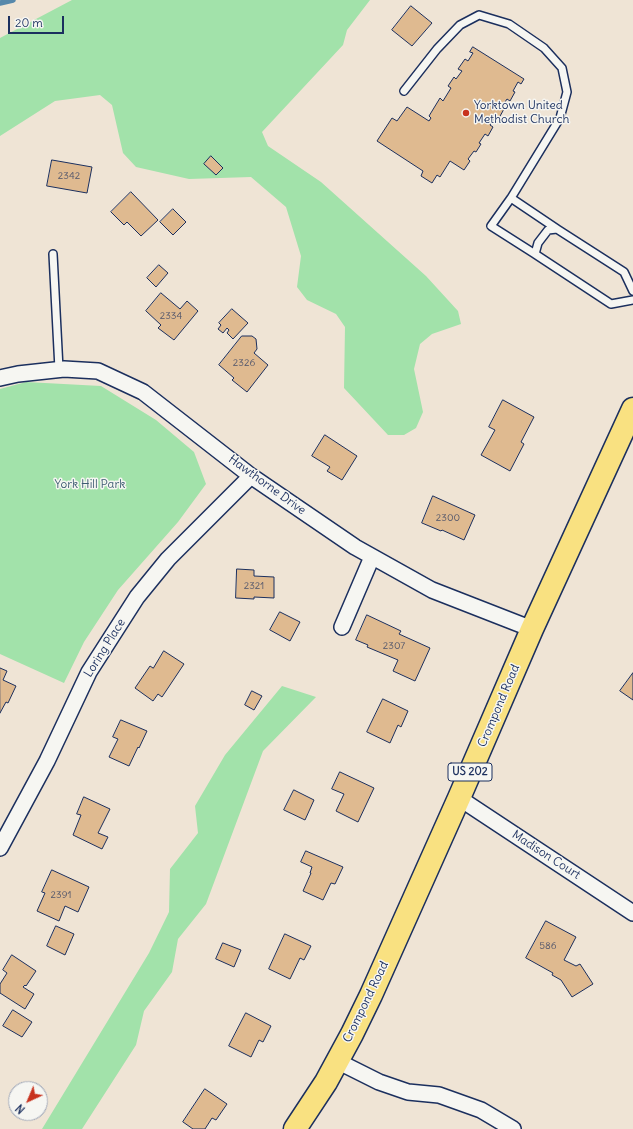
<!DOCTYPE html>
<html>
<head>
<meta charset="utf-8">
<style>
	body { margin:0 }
	#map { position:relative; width:633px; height:1129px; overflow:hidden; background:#efe4d5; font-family:Delius,sans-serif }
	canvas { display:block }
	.north { position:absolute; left:8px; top:1081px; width:40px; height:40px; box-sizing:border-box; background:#f6f6f2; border:1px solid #9ea6b7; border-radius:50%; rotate:224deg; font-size:11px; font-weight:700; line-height:16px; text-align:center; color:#1b2f5e }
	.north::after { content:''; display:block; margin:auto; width:14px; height:18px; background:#c8321e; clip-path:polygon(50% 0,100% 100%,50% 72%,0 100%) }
	.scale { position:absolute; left:8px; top:16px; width:56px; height:18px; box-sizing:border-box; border:2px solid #1b2f5e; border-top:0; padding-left:5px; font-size:12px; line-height:14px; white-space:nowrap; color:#1b2f5e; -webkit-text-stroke:3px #f6f6f2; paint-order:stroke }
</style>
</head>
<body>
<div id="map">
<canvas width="633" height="1129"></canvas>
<div class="north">N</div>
<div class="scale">20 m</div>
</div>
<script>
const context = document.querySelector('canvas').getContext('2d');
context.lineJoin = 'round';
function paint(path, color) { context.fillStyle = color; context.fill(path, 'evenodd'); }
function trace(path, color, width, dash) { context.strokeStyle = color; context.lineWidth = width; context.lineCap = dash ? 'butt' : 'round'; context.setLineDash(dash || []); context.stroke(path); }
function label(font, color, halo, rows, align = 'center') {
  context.font = font + ' Delius,sans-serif'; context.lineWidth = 3; context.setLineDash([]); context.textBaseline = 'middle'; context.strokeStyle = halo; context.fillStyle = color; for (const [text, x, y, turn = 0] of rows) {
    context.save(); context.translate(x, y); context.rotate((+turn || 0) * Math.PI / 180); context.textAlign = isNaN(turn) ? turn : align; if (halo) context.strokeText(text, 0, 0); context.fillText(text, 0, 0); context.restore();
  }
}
const green = new Path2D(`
	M72,0H370L347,30L343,45L262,132L268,146L321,182L426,276L458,311L461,324L432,334L420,344L414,369L423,412L416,428L404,435H388L344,388L345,327L336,314L307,300L297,287L301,256L286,207L251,177L189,179L136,167L123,153L112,105L100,95L55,101L0,136V38Z
	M26,382L101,386L156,420L194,452L206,484L178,522L118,590L84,642L64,683L0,654V389Z
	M282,686L316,697L263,751L206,904L178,939L172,972L144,1011L136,1045L82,1129H42L149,953L169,912L170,869L198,833L195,806L225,755Z`);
const stream = new Path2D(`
	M0,3L13,0`);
const building = new Path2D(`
	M411,6L432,23L412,46L392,30Z
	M473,47L524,79L521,84L518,82L513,91L515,92L510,101L507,99L501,108L504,109L499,118L496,116L490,125L493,127L488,136L485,134L479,143L481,144L476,152L474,151L468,159L470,161L464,170L450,161L440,177L437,175L432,183L421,176L423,171L377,141L392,118L397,121L407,107L429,121L431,118L429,116L440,98L443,101L451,88L448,86L454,77L456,79L462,71L458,69L465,59L468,61L473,53L470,52Z
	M211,156L223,168L216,175L204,164Z
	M52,160L92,167L87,193L47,186Z
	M131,192L158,220L141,236L127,222L124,225L111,212Z
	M173,209L186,222L173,235L160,222Z
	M159,265L168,273L156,287L147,278Z
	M161,293L180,309L187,301L198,311L174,340L158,328L161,325L146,311Z
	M232,309L248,323L233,339L227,333L229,330L227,328L223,333L218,329L221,325L219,323Z
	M242,336H252L256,339L257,349L254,353L268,365L247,392L232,380L234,378L219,365Z
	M503,400L534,417L521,442L524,444L510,471L481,455L495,430L489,427Z
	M325,435L357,456L342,480L327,471L330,467L312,456Z
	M433,496L475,515L464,540L442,530L441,531L422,523Z
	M237,569L254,570V576L274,577V598L254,597V599L236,598Z
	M280,612L300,622L290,641L270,630Z
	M367,615L401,631L399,634L430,648L415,681L393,671L398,660L367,647L368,645L356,640Z
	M164,651L184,664L162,697L158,694L153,701L135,688L150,666L153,668Z
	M0,668L7,671L3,680L16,686L8,703L6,702L0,713Z
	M633,673V700L620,691Z
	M252,691L262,696L254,710L245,705Z
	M383,699L408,711L401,727L398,725L390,743L367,732Z
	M121,720L147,731L139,748L138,747L129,766L109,757L118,739L113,737Z
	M340,772L374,788L358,822L336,811L344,794L332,789Z
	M294,790L314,800L305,820L284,810Z
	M84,797L110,809L98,833L108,837L102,849L73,835L81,815L77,814Z
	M306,851L343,867L335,884L331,883L323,900L303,891L311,873H310L312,867L301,862Z
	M52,870L89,887L78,912L65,906L59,921L37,911L45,893L42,892Z
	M546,921L576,937L564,960L576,966L580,964L593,984L572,997L561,980L552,975L553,973L526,958Z
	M56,926L74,934L65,955L47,946Z
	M285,934L311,946L304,960L300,958L290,979L269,969Z
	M223,943L241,950L234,967L216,959Z
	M12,955L36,971L26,986L25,985L23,987L34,994L25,1009L0,993V984L7,973L3,970Z
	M13,1010L32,1022L22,1037L3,1026Z
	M246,1013L271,1026L263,1042L259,1040L251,1057L229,1046Z
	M205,1089L227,1104L216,1120L212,1118L205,1129H193L183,1122Z`);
const lane = new Path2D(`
	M404,91L437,49L460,25L479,15L509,24L544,48L562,68L567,92L560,118L511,198L557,229
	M511,198L491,226L535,254
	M53,254L59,369
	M633,291L624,272L557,229L548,230L538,243L535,254L611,304L633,300`);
const street = new Path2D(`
	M0,378L18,374L64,369L98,371L143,392L251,476L355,547L432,590L532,629
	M342,627L372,557
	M459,798L633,913
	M0,848L47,761L89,672L137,597L168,559L251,476
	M337,1061L379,1082L408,1092L439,1095L481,1110L513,1129`);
const highway = new Path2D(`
	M295,1129L326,1082L352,1034L371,995L459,798L532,629L633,409`);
const markers = [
	[466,113,4,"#c8321e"]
];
const numberNames = [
	["2342",69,176],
	["2334",171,316],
	["2326",244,363],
	["2300",448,518],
	["2321",254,586],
	["2307",394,646],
	["2391",61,895],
	["586",548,946]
];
const shields = [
	[470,772,44]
];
const shieldNames = [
	["US 202",470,772]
];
const poiNames = [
	["Yorktown United",474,106],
	["Methodist Church",474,120]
];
const parkNames = [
	["York Hill Park",90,485]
];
const streetNames = [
	["Hawthorne Drive",267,485,36],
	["Loring Place",105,648,-58],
	["Crompond Road",499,706,-67],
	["Madison Court",546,855,33],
	["Crompond Road",366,1002,-64]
];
paint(green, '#a2e2aa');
trace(stream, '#5688ab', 5.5);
paint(building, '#dfba90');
trace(building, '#1b2f5e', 1);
trace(lane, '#1b2f5e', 10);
trace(street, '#1b2f5e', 18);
trace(highway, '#1b2f5e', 25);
trace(lane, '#f6f6f2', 7);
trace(street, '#f6f6f2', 15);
trace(highway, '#f9e181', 22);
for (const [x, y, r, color] of markers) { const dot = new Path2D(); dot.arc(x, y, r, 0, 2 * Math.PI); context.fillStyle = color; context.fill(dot); trace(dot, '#f6f6f2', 1.5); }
label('10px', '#4c526a', null, numberNames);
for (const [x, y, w] of shields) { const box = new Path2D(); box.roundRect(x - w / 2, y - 9, w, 18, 3); context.fillStyle = '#f6f6f2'; context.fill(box); trace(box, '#1b2f5e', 1); }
label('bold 11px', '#1b2f5e', null, shieldNames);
label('12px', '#1b2f5e', '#f6f6f2', poiNames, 'left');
label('12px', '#3d5c71', '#f6f6f2', parkNames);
label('12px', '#1b2f5e', '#f6f6f2', streetNames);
</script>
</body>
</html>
